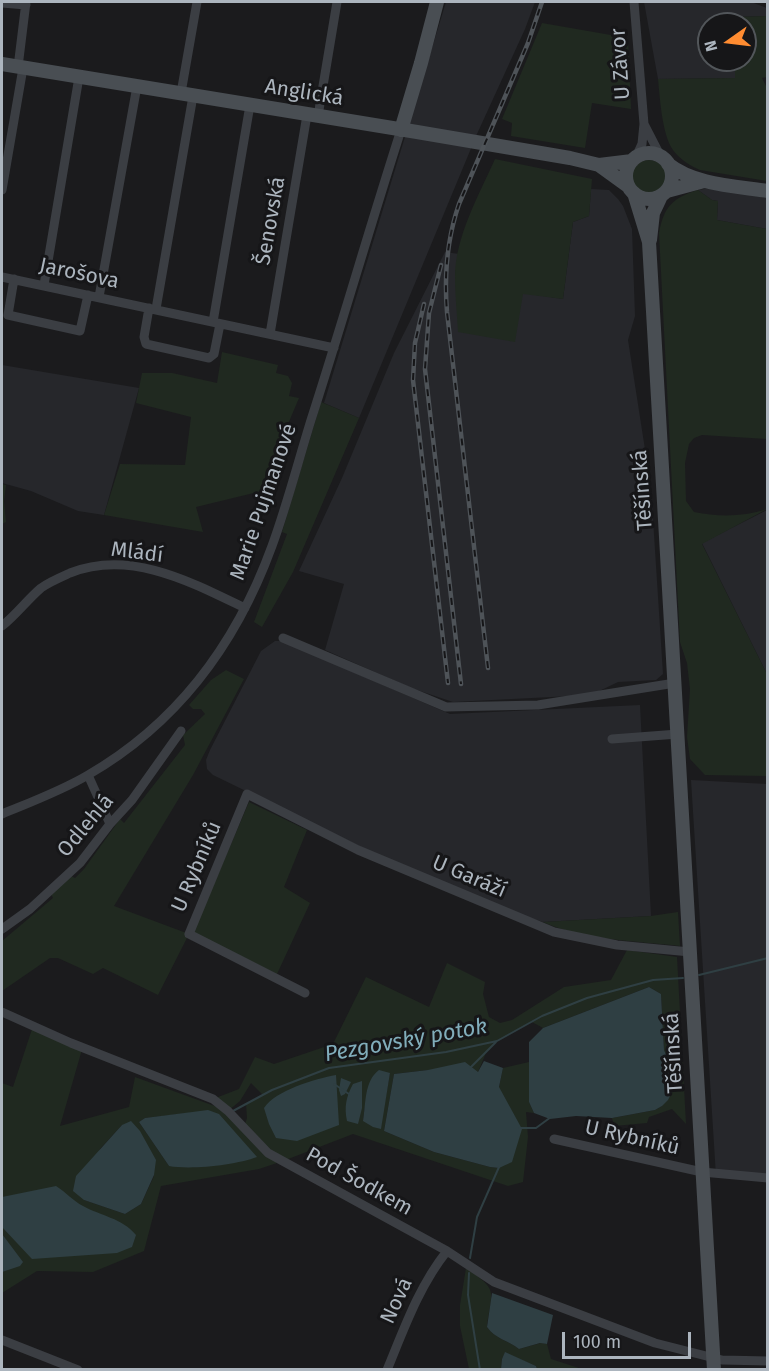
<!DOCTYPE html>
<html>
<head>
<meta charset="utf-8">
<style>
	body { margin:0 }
	#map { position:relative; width:769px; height:1371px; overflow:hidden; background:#1b1b1d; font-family:"Fira Sans",sans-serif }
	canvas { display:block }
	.frame { position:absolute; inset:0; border:3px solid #acb5be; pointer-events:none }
	.north { position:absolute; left:697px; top:12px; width:60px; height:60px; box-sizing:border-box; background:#161618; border:2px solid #52565a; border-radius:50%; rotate:256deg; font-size:16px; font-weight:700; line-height:24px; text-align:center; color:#acb5be }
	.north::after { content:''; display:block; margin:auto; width:21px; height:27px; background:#ff8c31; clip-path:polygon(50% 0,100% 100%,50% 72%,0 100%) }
	.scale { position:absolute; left:562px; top:1332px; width:129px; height:27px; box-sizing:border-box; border:3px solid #acb5be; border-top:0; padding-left:8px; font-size:18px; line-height:21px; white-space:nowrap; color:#acb5be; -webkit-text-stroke:4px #161618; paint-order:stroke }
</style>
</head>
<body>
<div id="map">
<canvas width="769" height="1371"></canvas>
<div class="frame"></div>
<div class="north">N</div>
<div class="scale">100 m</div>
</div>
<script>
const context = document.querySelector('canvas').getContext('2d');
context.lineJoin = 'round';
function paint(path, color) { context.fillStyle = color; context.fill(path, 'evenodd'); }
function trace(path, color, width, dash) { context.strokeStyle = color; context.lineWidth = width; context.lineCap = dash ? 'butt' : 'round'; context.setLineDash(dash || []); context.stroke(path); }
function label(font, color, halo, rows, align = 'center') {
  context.font = font + ' "Fira Sans",sans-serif'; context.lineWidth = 6; context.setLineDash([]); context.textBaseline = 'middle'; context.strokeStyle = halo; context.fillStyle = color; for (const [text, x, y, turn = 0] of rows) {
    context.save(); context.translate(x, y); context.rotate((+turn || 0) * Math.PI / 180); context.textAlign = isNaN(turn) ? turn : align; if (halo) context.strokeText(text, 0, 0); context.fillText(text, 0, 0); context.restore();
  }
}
const built = new Path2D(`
	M446,2H535L525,29L477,134L359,418L324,403Z
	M644,2H751L767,8V16L735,17V24H709V60H735V78L658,79Z
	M711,188L767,198V229L717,220L718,201L712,200L698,190Z
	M591,189L609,190L618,199L623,206L632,229L635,316L628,340L651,488L663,674L656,680L618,682L591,695L453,702L411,688L325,650L344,584L299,571L342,478L394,353L445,252L459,254L455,275L523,293L563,299L573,222L589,216Z
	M2,365L139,388L104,515L78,511L31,491L2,483Z
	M767,510V674L702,543Z
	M275,641H282L450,714L640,705L651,916L543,922L468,899L213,775L207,769L206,760L210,750L261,651Z
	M691,780L767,784V1177L716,1176Z`);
const green = new Path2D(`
	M767,16V77L762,78L768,90L767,181L700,170C692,167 678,158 673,150C662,134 660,99 658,79L735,78V60H745V24H735V17Z
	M542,23L628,38L631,109L592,103L585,148L511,136L512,123L502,119Z
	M495,159L592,179L589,216L573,222L563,299L523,294L515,342L458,332C457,314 455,295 455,277C455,237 479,195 495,159Z
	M632 177a17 17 0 1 1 34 0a17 17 0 1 1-34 0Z
	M698,190L712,200L718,201L717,220L767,229V439L702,435L694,438L689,444L685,463L686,501L694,512C719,517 742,517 767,509L702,544L767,674V776L705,775L690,759L687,737L690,689L687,663L680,642L659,233C664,207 672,198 698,190Z
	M222,352L278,365L276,373L288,376L292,383L289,396L299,398L264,481L266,490L196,507L203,532L104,515L120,464L185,465L191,417L136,403L142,373H172L217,383Z
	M321,402L359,418L293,572L262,627L254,622L287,534L282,532Z
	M2,484L6,485L4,501L6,522L2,524Z
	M226,670L244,679L193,775L114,906L189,934L158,995L103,968L93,974L58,958H50L2,991V941L53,898L51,894L69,875L75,878L84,869L120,819L124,823L185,745L183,735L205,714L201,709H193L189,705L211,680Z
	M249,802L307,830L284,887L310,903L277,974L193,933Z
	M678,912L680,946C636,941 583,940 543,922L651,916Z
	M627,950L677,957L686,1124L672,1109L649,1117L647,1123L614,1126L612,1118L655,1110L662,1106L672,1068L664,1050L661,994L649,987L543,1028L532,1022L497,1041L486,1053L478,1072L428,1070L394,1074L384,1131L434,1152L490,1167L499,1168V1087L503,1068L529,1062V1102L534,1113L526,1112L528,1137L523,1182L508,1186L353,1134L283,1161L244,1127L247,1118L246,1104L263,1095L251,1083L240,1101L228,1111L213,1099L239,1089L255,1057L274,1064L333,1044L366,977L429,1007L447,963L485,982L483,994L489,1017L500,1023L512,1020L564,987L611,980ZM390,1073L385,1101L363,1120L365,1107Z
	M33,1026L83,1046L60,1126L129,1107L135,1077L220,1108L277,1163L259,1169L161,1186L144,1251L93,1272L37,1271L2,1293V1083L13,1087ZM197,1112L169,1166L139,1122L145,1118ZM122,1125L154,1176L141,1204L125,1214L84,1200L100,1149Z
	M466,1268C499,1291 492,1289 487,1327C495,1339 508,1340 519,1349L541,1343L547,1344L551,1359L582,1369H537L536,1366L505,1353L502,1359L501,1369H469L460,1326V1305Z`);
const water = new Path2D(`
	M649,987L661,994L664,1050L672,1068L674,1088L668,1100L662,1106L655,1110L612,1118L576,1116L550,1119L534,1113L529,1102V1042L543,1028Z
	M484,1061L503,1068L499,1087L522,1129L512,1162L499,1168L490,1167L434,1152L384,1131L394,1074L428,1070L465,1062L478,1072Z
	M379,1070L390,1073L381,1129L373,1127L363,1121C366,1104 364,1081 379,1070Z
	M336,1075L339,1125L297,1141L276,1138L269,1124L264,1108C276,1090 315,1079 336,1075Z
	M341,1078L351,1082L345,1094L341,1096L339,1090Z
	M362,1081V1108L358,1124L347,1121C344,1107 346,1097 353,1084Z
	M208,1110L219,1114L257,1157C236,1165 191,1170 169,1166L139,1122L145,1118Z
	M131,1121L140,1131L156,1160L154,1175L141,1204L125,1214L84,1200L73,1191L76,1176L122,1125Z
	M56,1186C66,1192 73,1201 83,1206C101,1216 122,1218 136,1235L132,1247L117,1253L32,1259L2,1227V1197Z
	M2,1234L23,1262L20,1266L2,1272Z
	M492,1293L553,1315L547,1344L540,1343L519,1349C508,1340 495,1339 487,1327Z
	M505,1352L536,1366L537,1369H501L502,1359Z`);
const stream = new Path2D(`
	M699,975L768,958
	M470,1068L496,1042
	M334,1084L349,1094
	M233,1111L272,1090L329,1068L446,1052L497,1041L542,1016L587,998L653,980L683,978
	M519,1128H536L551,1117
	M470,1258L477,1217L499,1167
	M469,1273L468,1295L480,1370`);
const street = new Path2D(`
	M634,2L644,124L642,144L636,157
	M2,3L26,5
	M18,67L26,2
	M181,93L197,2
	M318,116L337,2
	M644,124L661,157
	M2,190L23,68
	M2,277L334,348
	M14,279L8,315L80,331L88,295
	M44,285L79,77
	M99,297L137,86
	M149,308L144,337L146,344L209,358L214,354L220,324
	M156,309L193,96
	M213,322L250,105
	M270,334L307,115
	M2,626C16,615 27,600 41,588C49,582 61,577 70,573C130,549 191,582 245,608
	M283,638L446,707L538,705L675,683
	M612,739L678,734
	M88,775L110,824
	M2,814C31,802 61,791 88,775C178,723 237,642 272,546C287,505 298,462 311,420C342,324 370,226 401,130
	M2,929L30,909L80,863L110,824L132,800L181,731
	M305,993L189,934L247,794L358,850L554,932L617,945L690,952
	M2,1012L71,1043L213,1099L228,1111L268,1153L447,1251L494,1282L655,1343L722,1360L768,1361
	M554,1139L702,1172L768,1178
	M2,1340L78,1370
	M387,1370C404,1329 419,1286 447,1251`);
const secondary = new Path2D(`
	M2,64L417,132L570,158L599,165L632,161
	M401,130L421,63L437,2
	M626 176a23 23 0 1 1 46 0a23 23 0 1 1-46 0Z
	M668,164C694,185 735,186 768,191
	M599,165L628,186
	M667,191L704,181
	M634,193L649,242L714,1370
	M650,240L653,213L661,196`);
const rail = new Path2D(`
	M441,265L429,313L425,369L461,684
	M424,304L415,343L413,380L448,683
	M488,668L447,312C444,275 447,239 459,204L528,43L542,2`);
const streetNames = [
	["U Závor",621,64,-94],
	["Anglická",304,93,9],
	["Šenovská",271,221,-80],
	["Jarošova",79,274,12],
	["Těšínská",643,490,-94],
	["Marie Pujmanové",264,502,-71],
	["Mládí",137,553,7],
	["Odlehlá",86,826,-50],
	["U Rybníků",197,867,-67],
	["U Garáží",469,877,23],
	["Těšínská",674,1053,-93],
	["U Rybníků",632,1138,13],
	["Pod Šodkem",359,1182,29],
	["Nová",397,1301,-65]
];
const waterNames = [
	["Pezgovský potok",406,1041,-10]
];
paint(built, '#26272b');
paint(green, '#202920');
paint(water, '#2f3f43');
trace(stream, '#2f3f43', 2);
trace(street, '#3b3e43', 9);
trace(secondary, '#494e53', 14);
trace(rail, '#4e5358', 4.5);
trace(rail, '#161618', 2, [7]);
label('21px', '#acb5be', '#161618', streetNames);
label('italic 22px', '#81adbb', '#161618', waterNames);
</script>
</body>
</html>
